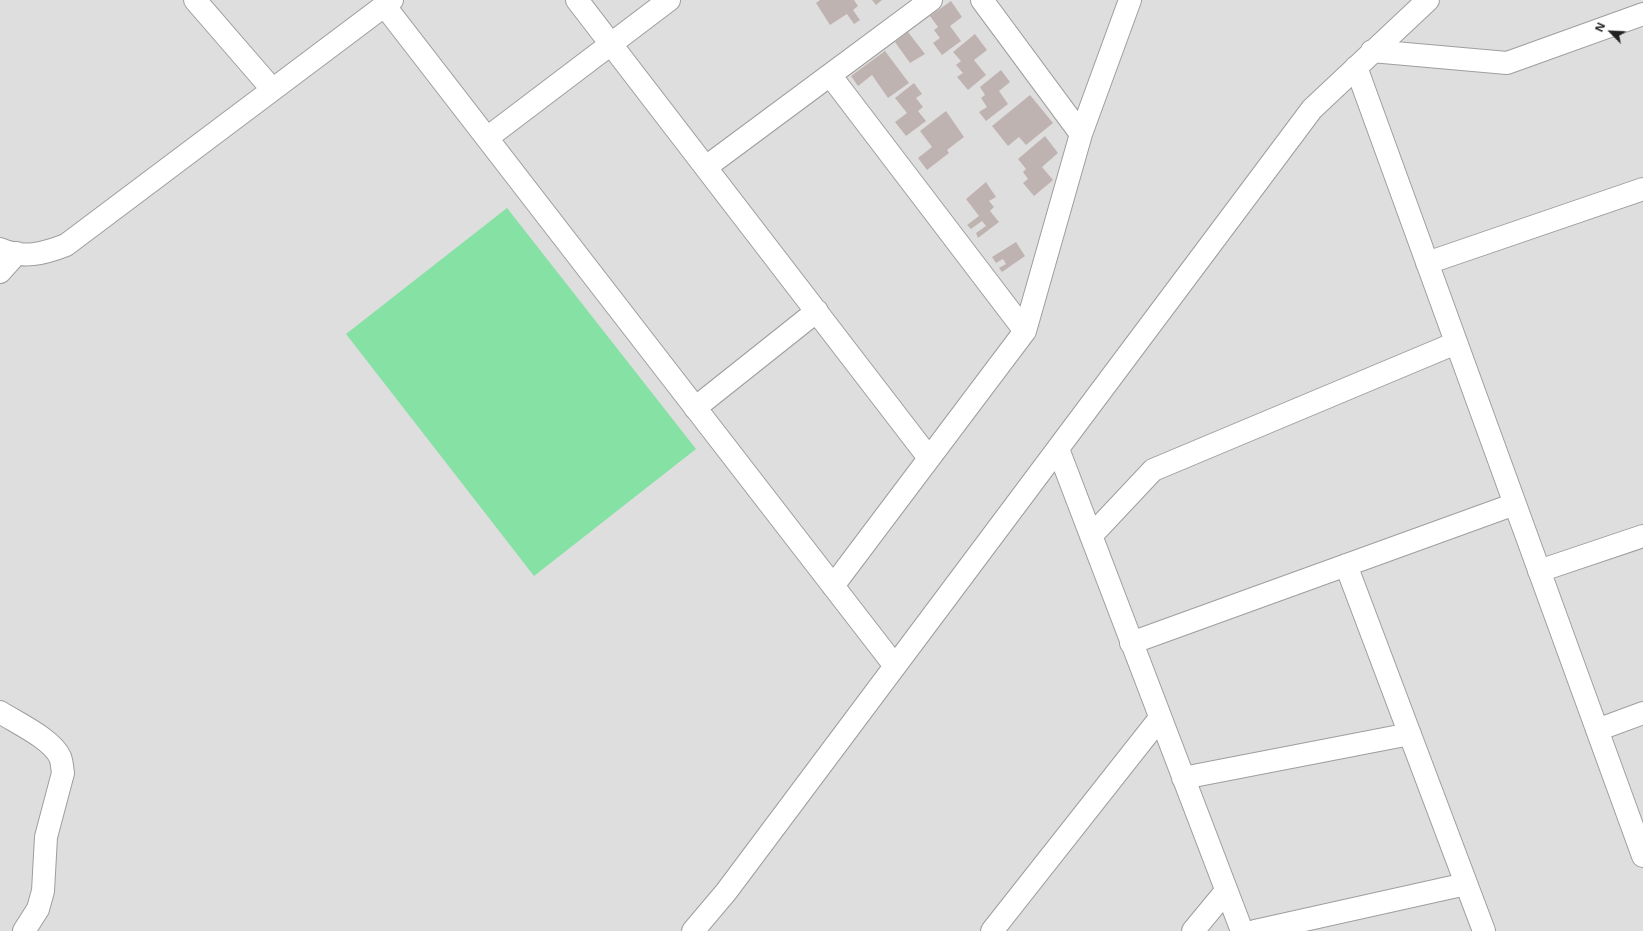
<!DOCTYPE html>
<html>
<head>
<meta charset="utf-8">
<style>
	body { margin:0 }
	#map { position:relative; width:1643px; height:931px; overflow:hidden; background:#f2ece8; font-family:"Open Sans",sans-serif }
	canvas { display:block }
	.north { position:absolute; left:1591px; top:12px; width:40px; height:40px; -webkit-text-stroke:3px #fff; paint-order:stroke; rotate:294deg; font-size:11px; font-weight:700; line-height:16px; text-align:center; color:#212121 }
	.north::after { content:''; display:block; margin:auto; width:14px; height:18px; background:#212121; clip-path:polygon(50% 0,100% 100%,50% 72%,0 100%) }
</style>
</head>
<body>
<div id="map">
<canvas width="1643" height="931"></canvas>
<div class="north">N</div>
</div>
<script>
const context = document.querySelector('canvas').getContext('2d');
context.lineJoin = 'round';
function paint(path, color) { context.fillStyle = color; context.fill(path, 'evenodd'); }
function trace(path, color, width, dash) { context.strokeStyle = color; context.lineWidth = width; context.lineCap = dash ? 'butt' : 'round'; context.setLineDash(dash || []); context.stroke(path); }
const residential = new Path2D(`
	M0,0H1643V931H0Z`);
const pitch = new Path2D(`
	M507,208L696,449L534,576L346,334Z`);
const building = new Path2D(`
	M820,0H854L858,6L853,10L860,20L854,24L847,14L830,25L816,3Z
	M872,0H882L876,5Z
	M951,1L962,17L950,26L961,41L942,55L933,43L940,38L934,30L938,27L930,16Z
	M908,32L925,54L910,63L895,42Z
	M975,34L987,50L974,60L986,75L968,90L957,77L963,73L956,65L961,61L953,52Z
	M885,51L909,83L888,98L872,75L858,86L851,76Z
	M1001,70L1010,82L999,91L1008,104L986,121L979,112L987,107L981,98L985,95L980,87Z
	M914,83L922,94L916,98L923,107L918,111L926,121L906,136L895,122L907,113L895,98Z
	M1030,95L1053,123L1026,145L1019,137L1008,146L992,126Z
	M946,111L964,137L947,150L949,153L927,170L918,158L932,147L920,131Z
	M1045,136L1058,153L1042,167L1053,180L1034,196L1023,183L1028,179L1023,172L1026,169L1018,159Z
	M986,182L996,197L989,201L994,207L990,211L999,222L978,238L976,233L986,226L982,221L971,229L967,225L979,216L966,199Z
	M1016,242L1025,256L1002,272L999,268L1006,264L1003,259L996,263L992,257Z`);
const minor = new Path2D(`
	M195,0L272,89
	M577,0L929,458
	M982,0L1081,134
	M384,5L895,666
	M1372,51L1507,63L1643,14
	M1356,67L1643,856
	M830,75L1025,331
	M487,138L669,0
	M706,167L931,0
	M0,249C23,259 43,254 66,245L392,0
	M1427,263L1643,189
	M0,272L17,253
	M695,408L817,311
	M1058,449L1242,931
	M1091,536L1153,470L1456,343
	M1346,565L1484,931
	M1539,571L1643,536
	M833,586L1025,331L1081,134L1130,0
	M1131,643L1515,504
	M0,712C17,723 52,739 60,757C62,762 62,767 63,773L46,837L43,891L38,909L24,931
	M1597,730L1643,713
	M1183,778L1410,734
	M693,931L726,892L1312,109L1428,0
	M992,931L1160,718
	M1193,931L1226,891
	M1255,931L1466,884`);
paint(residential, '#dfdedf');
paint(pitch, '#86e1a4');
paint(building, '#bfb3b1');
trace(minor, '#9e9e9e', 24);
trace(minor, '#fff', 22);
</script>
</body>
</html>
